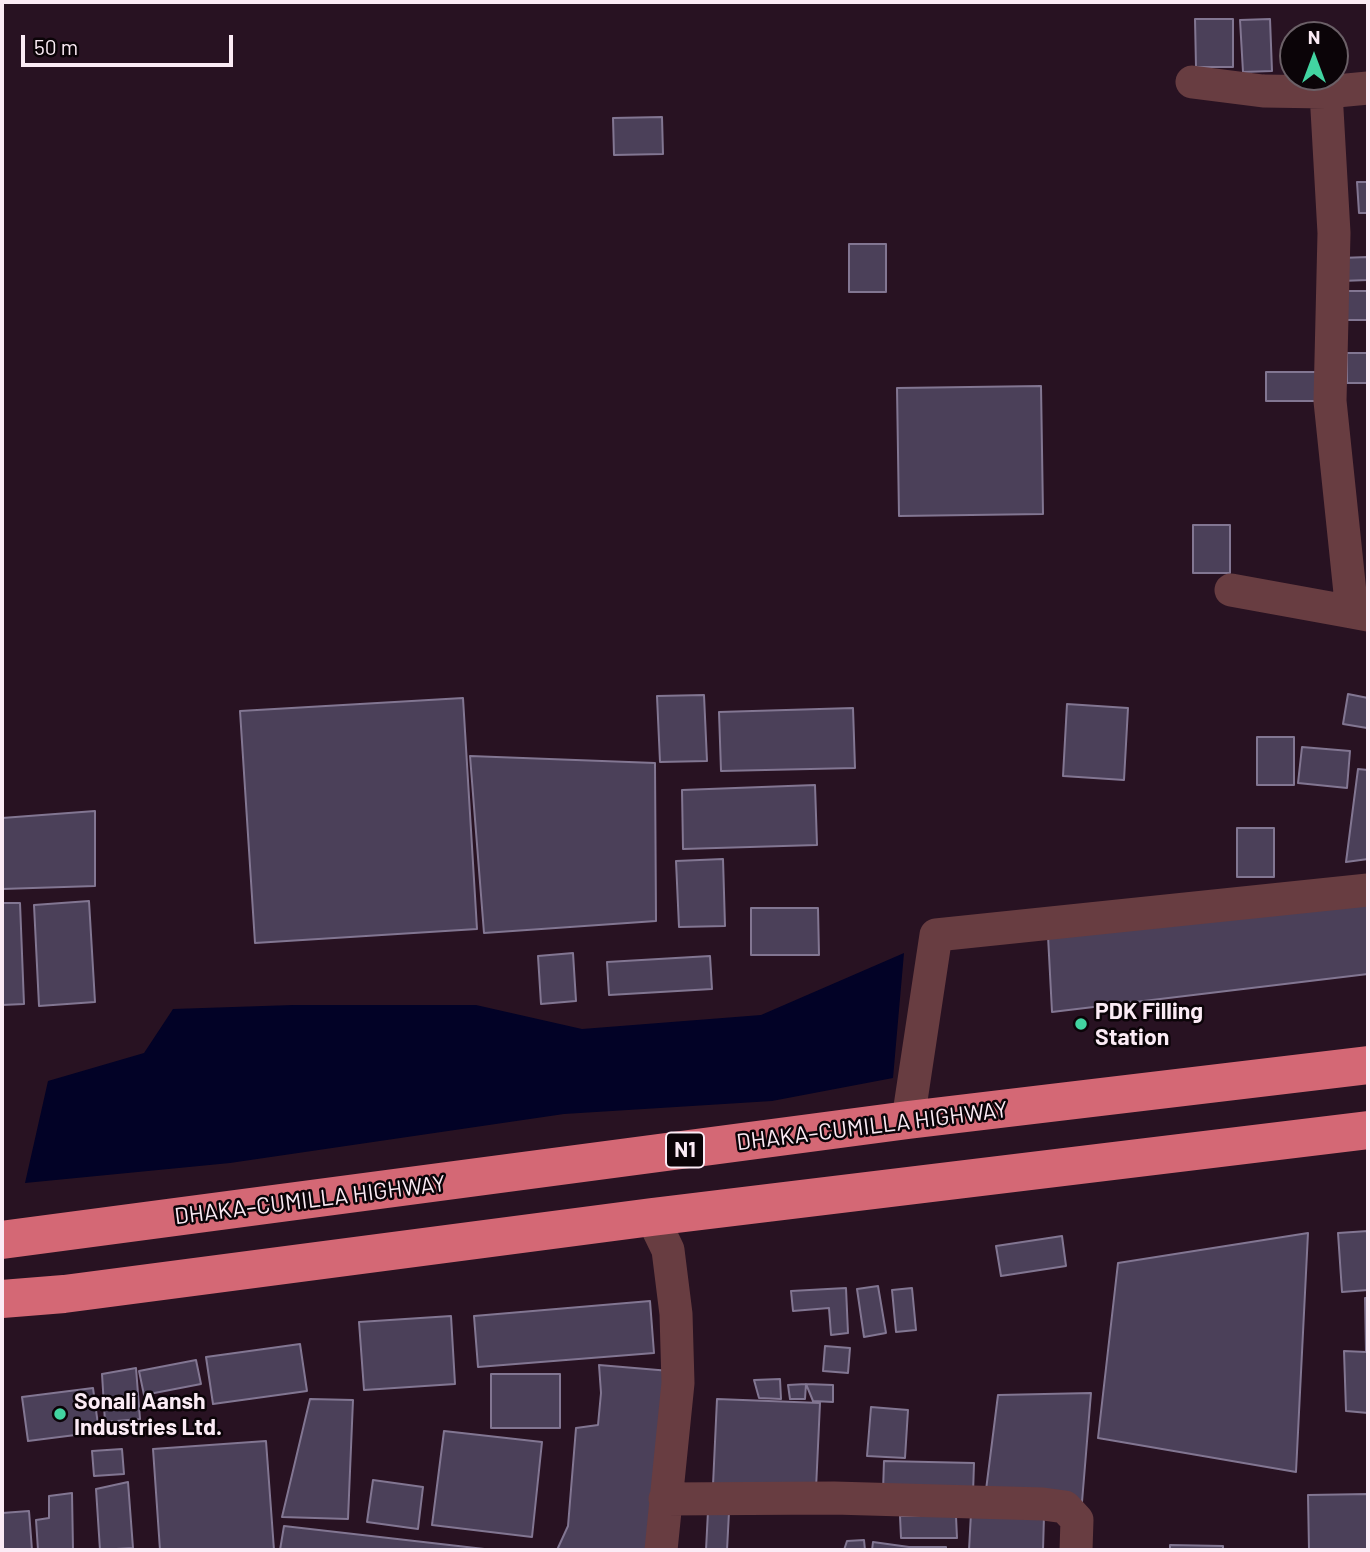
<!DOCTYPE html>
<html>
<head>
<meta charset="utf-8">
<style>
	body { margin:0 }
	#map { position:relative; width:1370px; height:1552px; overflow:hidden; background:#281222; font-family:Barlow,sans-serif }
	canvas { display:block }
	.frame { position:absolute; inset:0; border:4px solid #fbebf5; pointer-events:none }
	.north { position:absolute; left:1279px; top:21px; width:70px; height:70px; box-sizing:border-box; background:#0b0408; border:2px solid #6b6067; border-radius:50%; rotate:0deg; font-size:19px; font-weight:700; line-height:28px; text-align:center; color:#fbebf5 }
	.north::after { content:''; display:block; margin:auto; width:24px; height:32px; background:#42d4a1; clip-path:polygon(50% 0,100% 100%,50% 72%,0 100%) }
	.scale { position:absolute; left:21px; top:35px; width:212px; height:32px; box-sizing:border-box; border:4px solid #fbebf5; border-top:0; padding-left:9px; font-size:21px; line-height:24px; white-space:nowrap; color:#fbebf5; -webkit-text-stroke:5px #0b0408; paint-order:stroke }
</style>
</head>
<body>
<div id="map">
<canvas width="1370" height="1552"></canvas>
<div class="frame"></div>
<div class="north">N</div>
<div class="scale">50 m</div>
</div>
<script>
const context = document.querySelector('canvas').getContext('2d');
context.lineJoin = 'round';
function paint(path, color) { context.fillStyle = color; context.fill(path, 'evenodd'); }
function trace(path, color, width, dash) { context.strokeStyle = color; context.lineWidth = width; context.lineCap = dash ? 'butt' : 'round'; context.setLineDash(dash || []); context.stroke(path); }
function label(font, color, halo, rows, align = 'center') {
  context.font = font + ' Barlow,sans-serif'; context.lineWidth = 5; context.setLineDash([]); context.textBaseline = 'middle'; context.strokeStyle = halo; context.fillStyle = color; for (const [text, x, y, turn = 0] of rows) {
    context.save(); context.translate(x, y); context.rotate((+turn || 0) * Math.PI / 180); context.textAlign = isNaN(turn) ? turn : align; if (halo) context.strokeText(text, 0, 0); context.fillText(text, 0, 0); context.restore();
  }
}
const water = new Path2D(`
	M904,953L893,1078L772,1101L564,1114L230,1163L25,1183L48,1081L144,1053L173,1009L293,1005H476L582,1029L761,1015Z`);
const building = new Path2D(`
	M1195,19H1233V67H1196Z
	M1270,19L1272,71L1243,72L1240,20Z
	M662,117L663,154L614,155L613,118Z
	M1357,182H1368V213H1359Z
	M849,244H886V292H849Z
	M1368,257V280L1341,281L1340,258Z
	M1340,291H1368V320H1340Z
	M1347,353H1368V383H1347Z
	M1266,372H1320V401H1266Z
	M1041,386L1043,514L899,516L897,388Z
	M1193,525H1230V573H1193Z
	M1348,694L1368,698L1367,728L1343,724Z
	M704,695L707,761L660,762L657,696Z
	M463,698L477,929L255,943L240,711Z
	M1067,704L1128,708L1124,780L1063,776Z
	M853,708L855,768L721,771L719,712Z
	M1257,737H1294V785H1257Z
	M1302,747L1350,751L1347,788L1298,783Z
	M470,756L655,763L656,921L484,933Z
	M1358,769L1368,770V859L1346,862Z
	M815,785L817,845L683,849L682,790Z
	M95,811V886L2,889V818Z
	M1237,828H1274V877H1237Z
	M723,859L725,926L679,927L676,861Z
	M89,901L95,1002L39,1006L34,905Z
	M2,903H20L24,1004L2,1005Z
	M1368,903V974L1052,1012L1048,936Z
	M751,908H818L819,955H751Z
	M573,953L576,1001L541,1004L538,956Z
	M710,956L712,989L609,995L607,962Z
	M1368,1231V1290L1342,1292L1338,1233Z
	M1308,1233L1296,1472L1098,1438L1118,1263Z
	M1062,1236L1066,1266L1001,1276L996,1246Z
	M878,1286L886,1333L864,1337L857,1289Z
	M846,1288L848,1333L831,1335L829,1308L793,1311L791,1291Z
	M912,1288L916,1330L896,1332L892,1290Z
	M1365,1298H1368V1413L1346,1411L1344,1351L1366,1352Z
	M650,1301L654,1353L478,1367L474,1316Z
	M451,1316L455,1384L364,1390L359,1322Z
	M300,1344L307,1391L213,1404L206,1357Z
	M825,1346L850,1348L848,1373L823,1371Z
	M196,1360L201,1384L144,1395L139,1371Z
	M599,1365L670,1371L654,1550H557L568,1526L576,1428L598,1425L601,1393Z
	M136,1368L140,1419L105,1422L102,1374Z
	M491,1374H560V1428H491Z
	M780,1379L781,1399L759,1398L754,1380Z
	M806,1384L805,1399H790L788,1385Z
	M806,1384L833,1385V1402L813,1401Z
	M93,1388L99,1432L28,1441L22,1397Z
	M1091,1393L1082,1502L986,1490L998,1395Z
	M310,1399L353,1400L348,1519L282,1517Z
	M717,1399L820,1403L816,1489L713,1485Z
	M871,1407L908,1410L905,1458L867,1456Z
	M444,1431L542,1442L532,1537L432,1525Z
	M266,1441L274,1550H160L153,1449Z
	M122,1449L124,1474L94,1476L92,1451Z
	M884,1461L974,1463L973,1494L883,1491Z
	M373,1480L423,1487L418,1529L367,1522Z
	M128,1482L133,1548L100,1550L96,1489Z
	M72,1493L73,1550H38L36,1520L49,1518V1496Z
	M1368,1494V1550H1309L1308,1495Z
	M29,1511L32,1550H2V1513Z
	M708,1511L729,1512L727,1550H706Z
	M971,1513L1044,1516L1043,1550H969Z
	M900,1516H956L957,1538H901Z
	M284,1526L493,1550H280Z
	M864,1540L865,1550H844L847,1541Z
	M873,1542L909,1547L908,1550H872Z
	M1170,1545L1223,1546V1550H1170Z
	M909,1547H946V1550H909Z`);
const minor = new Path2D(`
	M1192,82L1263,91L1326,92L1368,88
	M1326,92L1334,233L1330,401L1352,612L1368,615
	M1231,590L1352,612
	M908,1120L936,935L1368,890
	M652,1217L668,1250L676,1314L678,1383L661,1550
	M665,1499L834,1498L1043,1504L1065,1507L1077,1520L1076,1550`);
const highway = new Path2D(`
	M2,1240L908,1120L1368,1065
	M2,1299L64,1294L652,1217L1368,1130`);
const markers = [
	[1081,1024,7,"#42d4a1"],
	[60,1414,7,"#42d4a1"]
];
const shields = [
	[685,1150,38]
];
const shieldNames = [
	["N1",685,1150]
];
const poiNames = [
	["PDK Filling",1095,1011],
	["Station",1095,1037],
	["Sonali Aansh",74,1401],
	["Industries Ltd.",74,1427]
];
const streetNames = [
	["DHAKA–CUMILLA HIGHWAY",872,1126,-7],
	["DHAKA–CUMILLA HIGHWAY",310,1200,-7]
];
paint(water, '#020226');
paint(building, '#4b4059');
trace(building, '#827692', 2);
trace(minor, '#683d41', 33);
trace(highway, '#d46875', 38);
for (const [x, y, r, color] of markers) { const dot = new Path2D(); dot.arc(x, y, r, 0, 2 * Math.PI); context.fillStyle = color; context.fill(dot); trace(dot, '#0b0408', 2.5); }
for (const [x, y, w] of shields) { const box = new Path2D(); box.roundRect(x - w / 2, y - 17.5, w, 35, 5); context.fillStyle = '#0b0408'; context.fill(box); trace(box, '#fbebf5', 2); }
label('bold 21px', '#fbebf5', null, shieldNames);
label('bold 23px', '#fbebf5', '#0b0408', poiNames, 'left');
label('23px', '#fbebf5', '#0b0408', streetNames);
</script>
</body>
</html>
